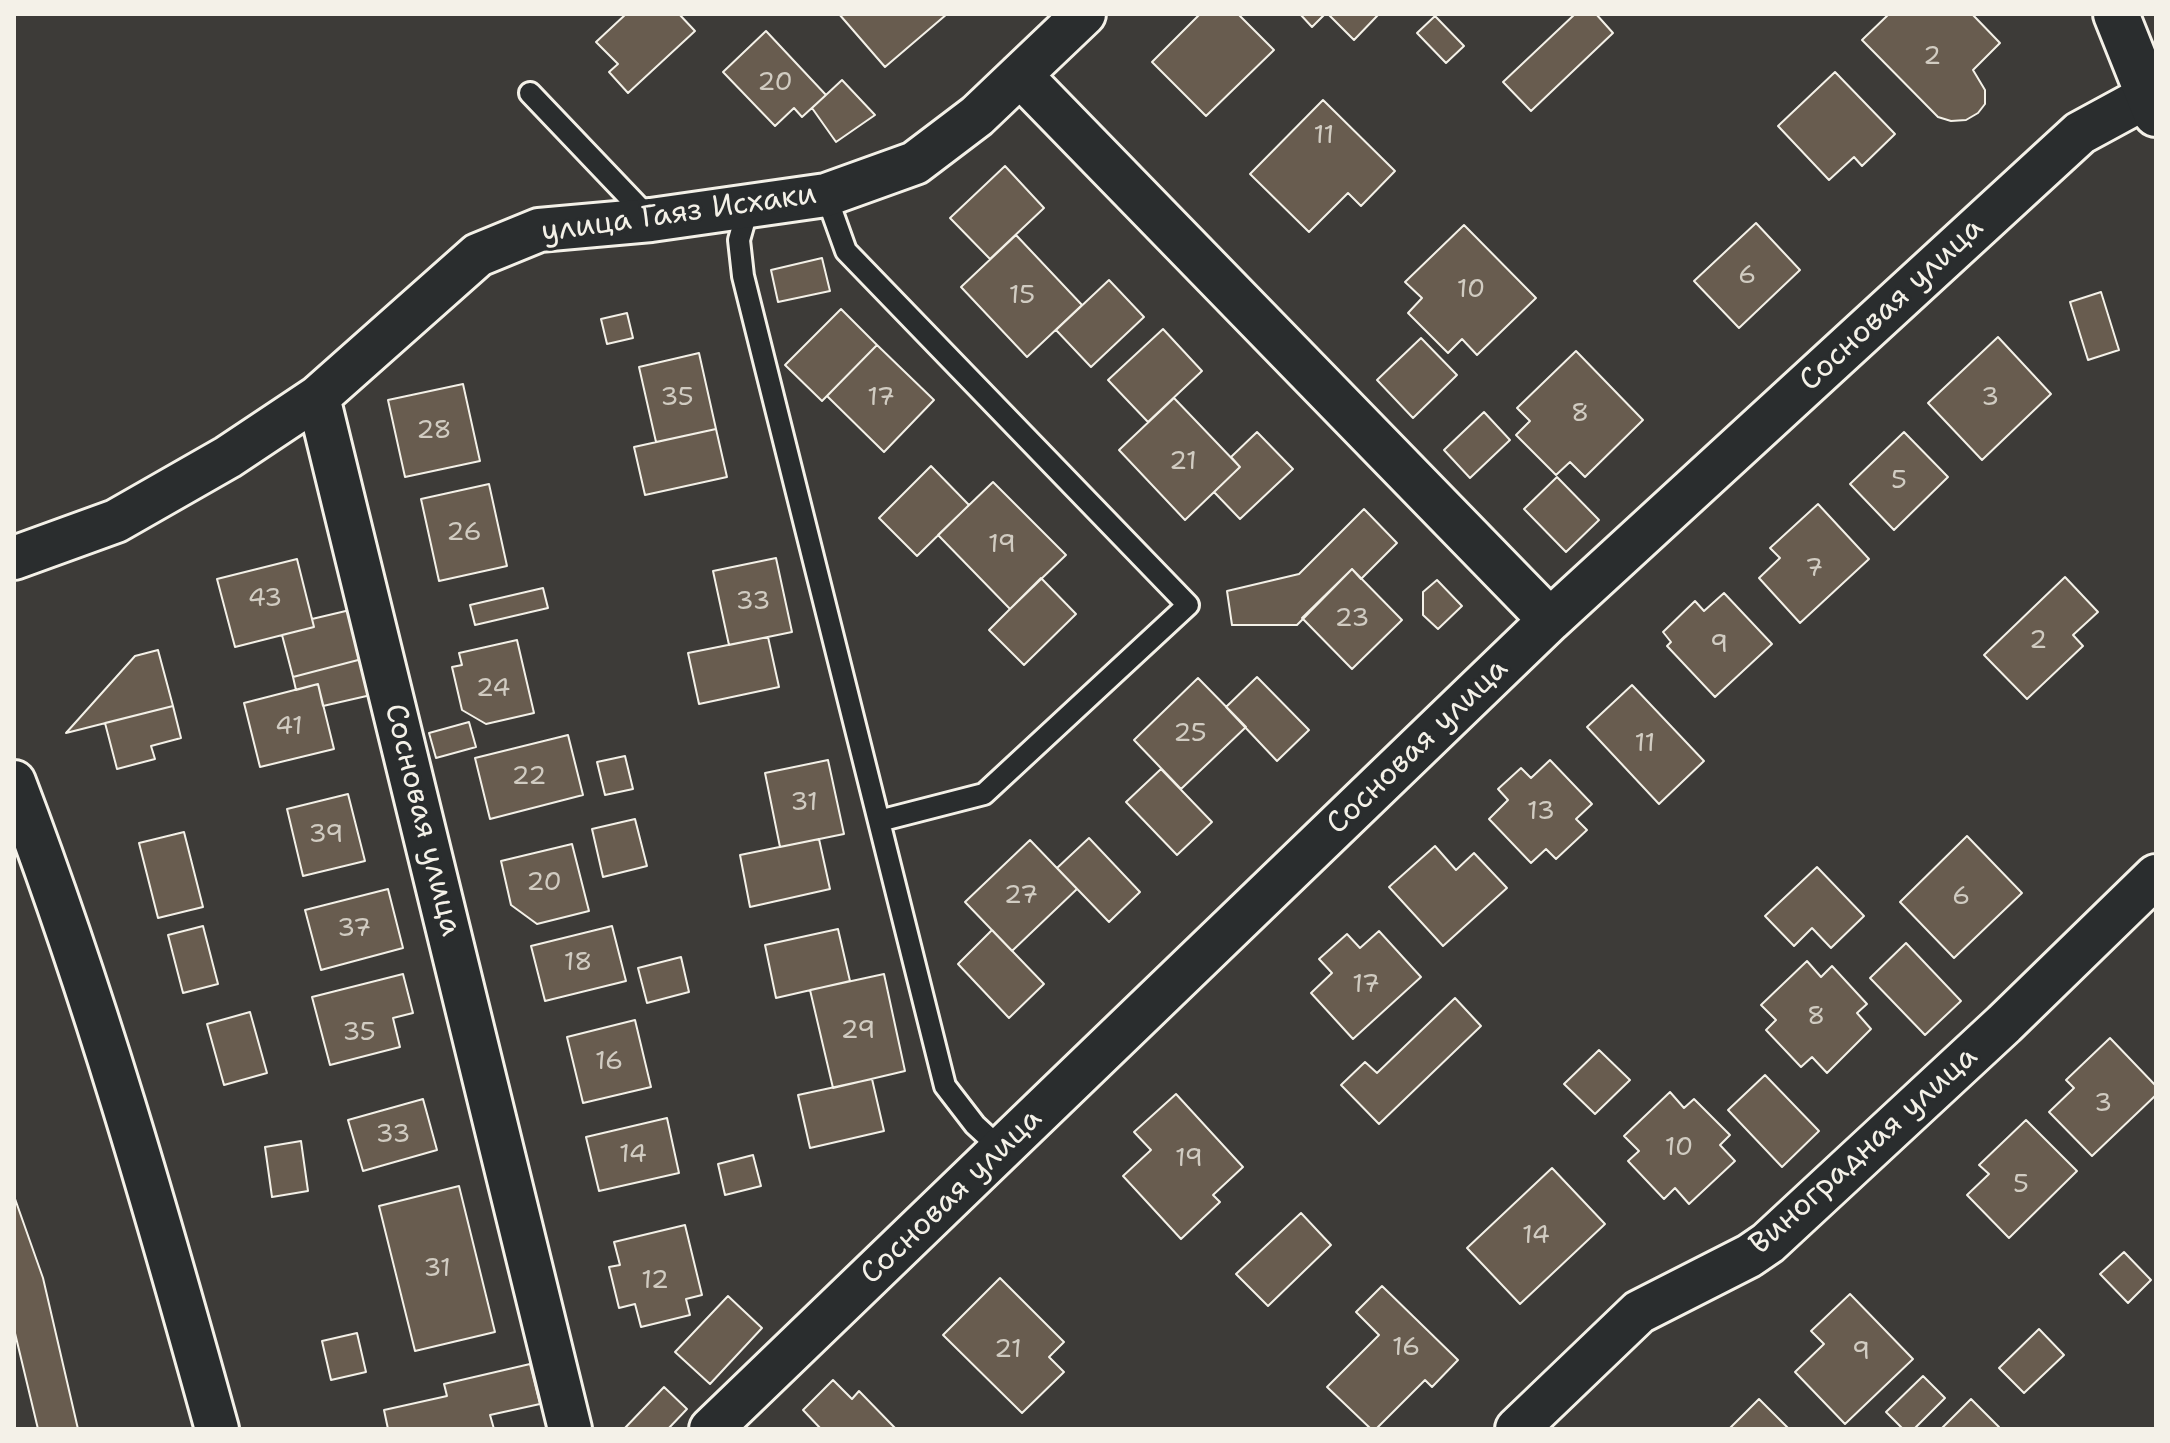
<!DOCTYPE html>
<html>
<head>
<meta charset="utf-8">
<style>
	body { margin:0 }
	#map { position:relative; width:2170px; height:1443px; overflow:hidden; background:#3d3b38; font-family:"Shantell Sans",sans-serif }
	canvas { display:block }
	.frame { position:absolute; inset:0; border:16px solid #f4f1e8; pointer-events:none }
</style>
</head>
<body>
<div id="map">
<canvas width="2170" height="1443"></canvas>
<div class="frame"></div>
</div>
<script>
const context = document.querySelector('canvas').getContext('2d');
context.lineJoin = 'round';
function paint(path, color) { context.fillStyle = color; context.fill(path, 'evenodd'); }
function trace(path, color, width, dash) { context.strokeStyle = color; context.lineWidth = width; context.lineCap = dash ? 'butt' : 'round'; context.setLineDash(dash || []); context.stroke(path); }
function label(font, color, halo, rows, align = 'center') {
  context.font = font + ' "Shantell Sans",sans-serif'; context.lineWidth = 6; context.setLineDash([]); context.textBaseline = 'middle'; context.strokeStyle = halo; context.fillStyle = color; for (const [text, x, y, turn = 0] of rows) {
    context.save(); context.translate(x, y); context.rotate((+turn || 0) * Math.PI / 180); context.textAlign = isNaN(turn) ? turn : align; if (halo) context.strokeText(text, 0, 0); context.fillText(text, 0, 0); context.restore();
  }
}
const building = new Path2D(`
	M626,14H679L695,31L628,93L609,72L618,64L596,42Z
	M839,14H947L885,67Z
	M1200,14H1238L1274,50L1206,116L1152,62Z
	M1300,14H1325L1312,27Z
	M1328,14H1377L1378,15L1354,40Z
	M1575,14H1596L1613,33L1531,111L1503,82Z
	M1889,14H1972L2000,43L1973,70L1985,90V104L1978,113L1966,120L1951,121L1938,117L1862,40Z
	M1435,16L1464,46L1446,63L1417,33Z
	M766,31L826,95L802,117L794,108L775,126L723,72Z
	M1835,72L1895,134L1862,166L1854,157L1829,180L1778,126Z
	M842,80L875,115L836,142L812,108Z
	M1323,100L1395,171L1361,206L1348,193L1309,232L1250,174Z
	M1005,166L1044,208L990,259L950,218Z
	M1756,223L1800,270L1739,328L1694,281Z
	M1464,225L1536,298L1477,355L1462,339L1448,353L1408,313L1422,298L1405,282Z
	M1016,235L1082,305L1027,357L961,287Z
	M822,258L830,291L778,302L771,270Z
	M1109,280L1144,317L1091,367L1056,330Z
	M2101,292L2119,350L2088,360L2070,302Z
	M841,309L877,345L822,401L785,365Z
	M627,313L633,338L607,344L601,319Z
	M1163,329L1202,371L1148,422L1108,380Z
	M1998,337L2051,394L1982,460L1928,403Z
	M1421,338L1457,375L1413,418L1377,380Z
	M877,345L934,400L884,452L827,396Z
	M1576,351L1643,420L1585,477L1570,462L1556,475L1516,435L1530,421L1517,408Z
	M699,353L716,429L656,442L639,367Z
	M463,384L480,461L405,477L388,400Z
	M1174,398L1240,467L1185,520L1119,450Z
	M1484,412L1510,440L1470,478L1444,450Z
	M716,429L727,477L645,495L634,447Z
	M1257,432L1293,469L1240,519L1214,492L1240,467L1231,457Z
	M1904,432L1948,477L1894,530L1850,484Z
	M931,466L969,505L917,556L879,518Z
	M1557,477L1599,520L1566,552L1524,509Z
	M993,482L1066,555L1010,609L938,535Z
	M489,484L507,566L439,581L421,499Z
	M1818,504L1869,559L1800,623L1759,578L1780,558L1770,548Z
	M1364,509L1397,543L1361,579L1352,569L1297,625H1232L1227,591L1299,574Z
	M776,558L792,632L729,645L713,571Z
	M297,559L314,627L235,647L217,579Z
	M1352,569L1402,620L1352,669L1302,618Z
	M2065,577L2098,612L2073,635L2083,646L2027,699L1984,655Z
	M1041,578L1076,614L1024,665L989,630Z
	M1437,580L1462,606L1438,629L1423,615V592Z
	M543,588L548,608L475,625L470,605Z
	M1724,593L1772,644L1715,697L1667,646L1671,642L1663,632L1695,601L1704,611Z
	M350,610L362,659L293,677L282,635L314,627L312,619Z
	M768,637L779,687L699,704L688,653Z
	M517,640L534,713L486,724L462,710L452,667L462,665L459,653Z
	M158,650L173,706L66,733L135,656Z
	M362,659L371,695L323,706L318,684L296,690L293,677Z
	M1257,677L1309,730L1277,761L1226,707Z
	M1198,678L1246,727L1181,789L1134,740Z
	M318,684L334,749L260,767L244,703Z
	M1632,685L1704,761L1659,804L1587,727Z
	M173,706L181,738L151,746L155,759L117,769L105,723Z
	M469,722L476,747L436,758L429,733Z
	M568,735L583,795L490,819L475,758Z
	M625,756L633,789L605,795L597,762Z
	M828,760L844,834L780,847L765,773Z
	M1550,760L1592,804L1576,819L1587,830L1556,859L1546,849L1531,863L1489,819L1508,800L1498,789L1521,768L1531,778Z
	M1161,769L1212,822L1177,855L1126,802Z
	M348,794L365,861L303,876L287,809Z
	M635,819L647,866L603,877L592,829Z
	M184,832L203,907L158,918L139,843Z
	M1967,836L2022,893L1954,958L1900,902Z
	M1089,838L1140,892L1109,922L1057,868Z
	M819,839L830,889L750,907L740,855Z
	M1030,840L1077,889L1012,951L965,902Z
	M572,844L589,911L537,924L511,905L501,861Z
	M1435,846L1456,870L1474,853L1507,888L1443,946L1389,887Z
	M1817,867L1864,916L1831,948L1812,928L1794,946L1765,916Z
	M388,889L403,948L321,970L305,910Z
	M203,926L218,984L183,993L168,935Z
	M612,926L626,981L545,1001L531,946Z
	M838,929L850,981L776,998L765,945Z
	M992,930L1044,984L1009,1018L958,964Z
	M1379,931L1421,977L1353,1039L1311,993L1332,973L1319,959L1347,934L1360,948Z
	M1906,943L1961,1001L1925,1035L1870,978Z
	M681,957L689,992L647,1003L638,968Z
	M1807,961L1821,977L1832,966L1867,1004L1857,1013L1871,1029L1827,1073L1812,1057L1801,1067L1766,1030L1776,1020L1761,1005Z
	M403,974L413,1013L393,1018L400,1047L330,1065L312,997Z
	M884,974L905,1071L833,1088L810,990Z
	M1455,998L1481,1026L1379,1124L1341,1085L1365,1062L1377,1073Z
	M250,1012L267,1073L224,1085L207,1024Z
	M635,1020L651,1087L583,1103L567,1037Z
	M2110,1038L2156,1086V1095L2092,1156L2049,1112L2074,1088L2066,1080Z
	M1599,1050L1630,1080L1595,1114L1564,1084Z
	M1765,1075L1819,1131L1782,1167L1728,1110Z
	M872,1079L884,1131L810,1148L798,1095Z
	M1670,1092L1684,1108L1694,1099L1730,1135L1720,1145L1735,1161L1689,1204L1675,1188L1664,1199L1628,1161L1639,1151L1624,1136Z
	M1176,1094L1243,1167L1213,1195L1220,1202L1181,1239L1123,1176L1151,1150L1134,1132Z
	M423,1099L437,1150L363,1171L348,1120Z
	M667,1118L679,1173L599,1191L586,1137Z
	M2026,1120L2077,1171L2009,1238L1967,1195L1989,1174L1979,1165Z
	M301,1141L308,1191L272,1197L265,1147Z
	M753,1155L761,1186L725,1195L718,1164Z
	M1552,1168L1605,1224L1520,1304L1467,1248Z
	M459,1186L495,1332L415,1351L379,1206Z
	M14,1196L43,1278L78,1429H38L14,1329Z
	M1301,1213L1331,1245L1268,1306L1236,1274Z
	M685,1225L702,1295L686,1299L690,1315L641,1327L635,1304L619,1308L609,1267L620,1265L614,1242Z
	M2124,1252L2151,1280L2128,1303L2100,1274Z
	M1000,1278L1064,1342L1049,1357L1064,1372L1022,1413L943,1335Z
	M1382,1286L1458,1360L1432,1387L1425,1380L1376,1429H1371L1327,1387L1379,1335L1356,1312Z
	M1850,1294L1913,1359L1845,1424L1795,1372L1824,1344L1811,1331Z
	M728,1296L762,1328L710,1384L675,1352Z
	M2039,1329L2064,1355L2024,1393L1999,1368Z
	M357,1333L366,1372L331,1380L322,1341Z
	M530,1364L540,1404L490,1415L494,1429H388L384,1410L447,1396L444,1384Z
	M1923,1376L1945,1398L1914,1429H1903L1886,1412Z
	M833,1380L852,1399L859,1391L896,1429H821L803,1410Z
	M664,1387L687,1409L668,1429H624Z
	M1759,1399L1789,1429H1729Z
	M1971,1399L1999,1427L1997,1429H1941Z`);
const lane = new Path2D(`
	M530,93L651,220
	M826,195L846,251L1188,605L984,794L879,821
	M748,208L739,240L743,276L945,1086L975,1125L1001,1149`);
const street = new Path2D(`
	M1020,75L1550,620
	M318,397L570,1429
	M14,558L116,521L228,457L318,397L478,255L539,230L651,220L826,195L915,163L977,116L1084,14
	M14,782C94,992 157,1212 217,1429
	M711,1429L1550,620L2080,133L2150,95
	M1517,1429L1639,1312L1749,1256L1768,1243L2004,1024L2156,876`);
const secondary = new Path2D(`
	M2116,14L2156,114`);
const numberNames = [
	["2",1932,57],
	["20",775,83],
	["11",1324,136],
	["6",1747,276],
	["10",1471,290],
	["15",1022,296],
	["35",677,398],
	["17",881,398],
	["3",1990,398],
	["8",1580,414],
	["28",434,431],
	["21",1183,462],
	["5",1899,481],
	["26",464,533],
	["19",1002,545],
	["7",1814,569],
	["43",265,599],
	["33",753,602],
	["23",1352,619],
	["2",2038,641],
	["9",1719,645],
	["24",493,689],
	["41",289,727],
	["25",1190,734],
	["11",1645,744],
	["22",529,777],
	["31",804,803],
	["13",1541,812],
	["39",326,835],
	["20",544,883],
	["27",1021,896],
	["6",1961,897],
	["37",354,929],
	["18",578,963],
	["17",1366,985],
	["8",1816,1017],
	["29",858,1031],
	["35",359,1033],
	["16",609,1062],
	["3",2103,1104],
	["33",393,1135],
	["10",1679,1148],
	["14",633,1155],
	["19",1189,1159],
	["5",2021,1185],
	["14",1536,1236],
	["31",437,1269],
	["12",655,1281],
	["16",1406,1348],
	["21",1008,1350],
	["9",1861,1352]
];
const streetNames = [
	["улица Гаяз Исхаки",679,214,-8],
	["Сосновая улица",1892,305,-43],
	["Сосновая улица",1418,747,-44],
	["Сосновая улица",422,820,76],
	["Виноградная улица",1864,1151,-42],
	["Сосновая улица",952,1197,-44]
];
paint(building, '#685c4f');
trace(building, '#f4f1e8', 2);
trace(lane, '#f4f1e8', 26);
trace(street, '#f4f1e8', 48);
trace(secondary, '#f4f1e8', 50);
trace(lane, '#2a2d2e', 20);
trace(street, '#2a2d2e', 42);
trace(secondary, '#2a2d2e', 44);
label('26px', '#d1ccc2', null, numberNames);
label('30px', '#f4f1e8', '#2a2d2e', streetNames);
</script>
</body>
</html>
